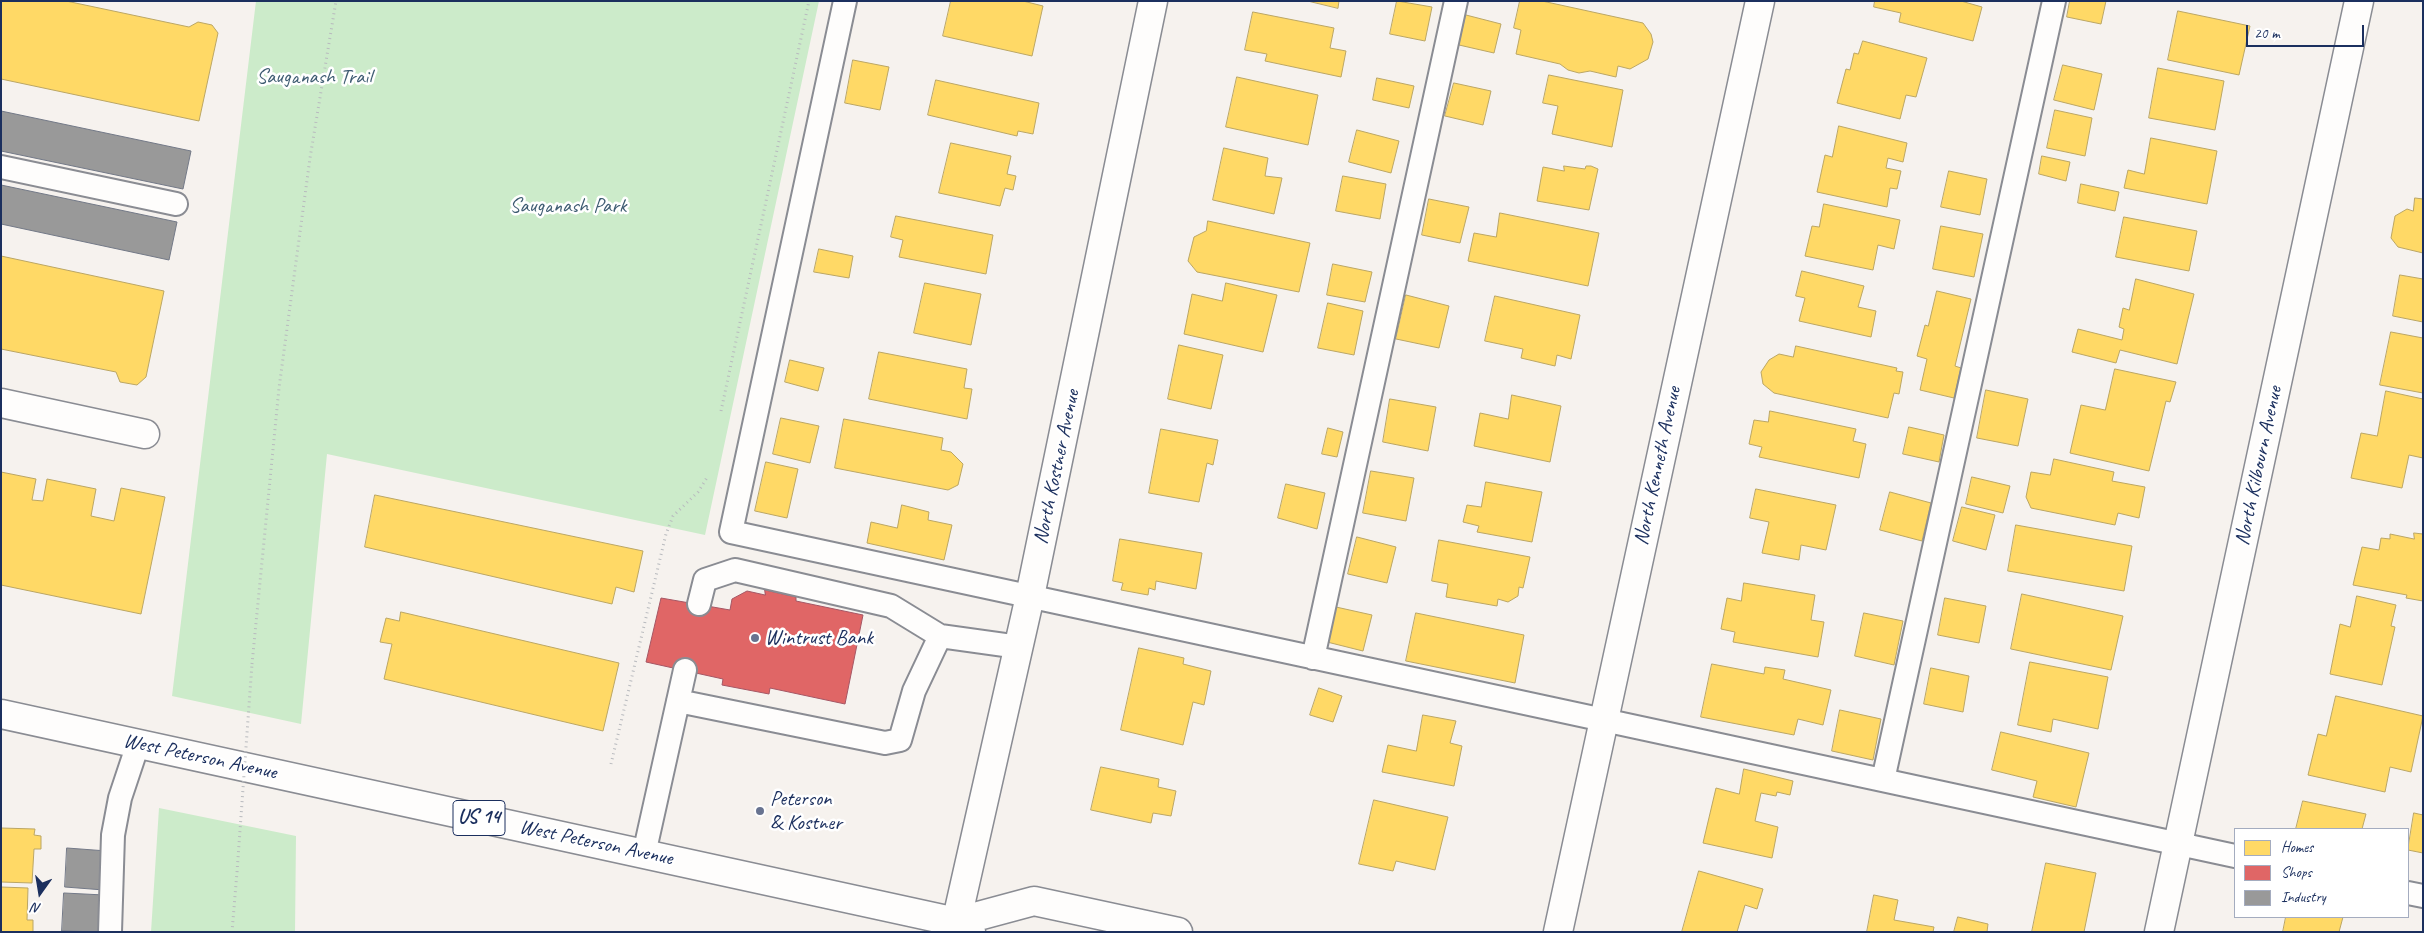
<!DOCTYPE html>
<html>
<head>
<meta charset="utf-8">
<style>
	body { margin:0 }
	#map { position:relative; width:2424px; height:933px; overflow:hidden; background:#f6f2ee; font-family:Caveat,sans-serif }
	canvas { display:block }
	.frame { position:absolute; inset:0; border:2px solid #1b2f5e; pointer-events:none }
	.legend { position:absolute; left:2234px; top:828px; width:175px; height:90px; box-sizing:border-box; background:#fff; border:1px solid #a4acbf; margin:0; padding:6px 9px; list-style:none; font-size:15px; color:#1b2f5e }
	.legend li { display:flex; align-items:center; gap:10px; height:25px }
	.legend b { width:25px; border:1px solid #a4acbf }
	.north { position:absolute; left:15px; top:868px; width:50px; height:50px; -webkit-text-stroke:4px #fff; paint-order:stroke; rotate:193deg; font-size:14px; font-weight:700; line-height:20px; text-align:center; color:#1b2f5e }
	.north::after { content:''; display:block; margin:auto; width:18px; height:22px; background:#1b2f5e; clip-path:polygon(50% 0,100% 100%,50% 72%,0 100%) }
	.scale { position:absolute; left:2246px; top:25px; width:118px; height:22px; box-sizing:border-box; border:2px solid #1b2f5e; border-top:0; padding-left:6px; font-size:15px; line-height:18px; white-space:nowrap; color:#1b2f5e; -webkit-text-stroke:4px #fff; paint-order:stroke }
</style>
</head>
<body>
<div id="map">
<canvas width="2424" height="933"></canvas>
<div class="frame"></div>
<ul class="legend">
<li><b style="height:14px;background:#ffd966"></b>Homes</li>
<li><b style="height:14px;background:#e06666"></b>Shops</li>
<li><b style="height:14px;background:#999"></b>Industry</li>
</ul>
<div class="north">N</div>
<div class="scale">20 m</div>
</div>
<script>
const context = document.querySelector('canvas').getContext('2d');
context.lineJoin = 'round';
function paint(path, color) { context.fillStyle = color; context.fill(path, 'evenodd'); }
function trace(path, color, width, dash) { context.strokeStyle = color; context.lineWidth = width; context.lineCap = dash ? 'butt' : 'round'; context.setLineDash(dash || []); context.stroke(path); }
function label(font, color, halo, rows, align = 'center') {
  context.font = font + ' Caveat,sans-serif'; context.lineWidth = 5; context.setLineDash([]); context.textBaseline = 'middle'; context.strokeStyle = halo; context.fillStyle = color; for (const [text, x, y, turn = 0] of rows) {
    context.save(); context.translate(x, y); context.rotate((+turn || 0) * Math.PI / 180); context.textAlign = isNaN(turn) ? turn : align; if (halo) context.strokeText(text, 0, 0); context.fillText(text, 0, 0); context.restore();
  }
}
const green = new Path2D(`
	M256,1H819L705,535L327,454L301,724L172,696Z
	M159,808L296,836L295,932H151Z`);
const homes = new Path2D(`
	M1,1H66L189,27L198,22L212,25L218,33L199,121L1,79Z
	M951,1H1023L1043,6L1032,56L943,36Z
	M1308,1H1339L1338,8Z
	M1397,1L1432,7L1425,41L1390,34Z
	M1520,1H1542L1643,23L1651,34L1653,42L1648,59L1630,69L1618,66L1616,77L1590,71L1579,73L1568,70L1560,64L1516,54L1521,30L1514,28Z
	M1875,1H1961L1982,7L1973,41L1899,22L1901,13L1874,7Z
	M2070,1H2106L2101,24L2067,17Z
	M2178,11L2250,26L2239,75L2168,60Z
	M1253,12L1334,28L1330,48L1346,51L1341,77L1265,61L1267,54L1245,50Z
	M1466,15L1501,24L1494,53L1459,45Z
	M1863,41L1927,58L1916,97L1906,95L1900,119L1837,103L1846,69L1850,70L1854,53L1858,54Z
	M853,60L889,67L880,110L845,103Z
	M2063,65L2102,74L2094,110L2054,100Z
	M2158,68L2224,81L2215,130L2149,118Z
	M1549,75L1623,90L1612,147L1552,134L1558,106L1543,103Z
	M1237,77L1318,95L1308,145L1226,127Z
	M1377,78L1414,86L1409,108L1373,100Z
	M936,80L1039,103L1033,134L1018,131L1017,136L928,115Z
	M1454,83L1491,91L1483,125L1445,116Z
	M2055,110L2092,118L2085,156L2047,148Z
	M1839,126L1907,143L1903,162L1888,158L1886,168L1901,171L1897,189L1890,188L1887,207L1817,192L1825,155L1832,157Z
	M1357,130L1399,141L1391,173L1349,162Z
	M2151,138L2217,151L2207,204L2124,188L2128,170L2144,174Z
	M951,143L1011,156L1007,174L1016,176L1013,190L1005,188L1000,206L939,193Z
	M1224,148L1268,158L1265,176L1282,178L1274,214L1213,200Z
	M2042,156L2070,162L2066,181L2039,174Z
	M1564,166L1585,169L1586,166H1591L1598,169L1589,210L1537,201L1543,167L1564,171Z
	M1949,171L1987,179L1980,215L1941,207Z
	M1343,176L1386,184L1380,219L1336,211Z
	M2081,184L2119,192L2115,211L2078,203Z
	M2415,198L2423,199V253L2398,247L2391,238L2395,216L2407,209L2413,211Z
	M1429,199L1469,207L1460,243L1422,235Z
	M1824,204L1900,220L1894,249L1878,245L1873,270L1805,256L1812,226L1819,227Z
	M1500,213L1599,233L1588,286L1468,261L1474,233L1496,237Z
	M896,216L993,235L986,274L899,257L903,240L891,237Z
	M2124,217L2197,231L2189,271L2116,257Z
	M1208,221L1310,243L1299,292L1197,272L1188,261L1194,237L1206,231Z
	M1941,226L1983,234L1974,277L1933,269Z
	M819,249L853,256L849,278L814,272Z
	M1,256L164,291L146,377L137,385L120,382L116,372L1,349Z
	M1333,264L1372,272L1365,302L1327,295Z
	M1802,271L1864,286L1858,307L1876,311L1871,337L1799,321L1805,298L1796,296Z
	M2400,275L2423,279V322L2393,316Z
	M2136,279L2194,294L2177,364L2120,350L2116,363L2072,352L2078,329L2122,340L2124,329L2119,327L2123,308L2129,310Z
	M925,283L981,294L971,345L914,333Z
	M1226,283L1277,295L1263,352L1184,334L1192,294L1222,301Z
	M1937,291L1971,299L1955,366L1961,368L1954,398L1920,390L1927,359L1917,356L1925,325L1928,326Z
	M1406,295L1449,306L1439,348L1396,339Z
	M1495,296L1580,315L1571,359L1557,355L1555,366L1521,358L1523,349L1485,341Z
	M1328,303L1363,311L1354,355L1318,348Z
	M2391,332L2423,338V393L2380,385Z
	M1179,345L1223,355L1211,409L1168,399Z
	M1796,346L1897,368L1896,371L1903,372L1899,394L1894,393L1888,418L1774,393L1763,384L1761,372L1769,360L1779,354L1793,357Z
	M879,352L967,369L964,388L972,389L967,419L869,399Z
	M790,360L824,368L818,391L785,382Z
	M2115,369L2176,382L2170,402L2166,401L2149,471L2070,453L2081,405L2105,410Z
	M1986,390L2028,399L2018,446L1977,438Z
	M2386,391L2423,399V458L2409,455L2402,488L2351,478L2361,433L2377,436Z
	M1512,395L1561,406L1550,462L1474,446L1480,413L1508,419Z
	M1390,399L1436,407L1428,451L1383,442Z
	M1770,411L1856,429L1853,441L1866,444L1859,478L1759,457L1762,447L1749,444L1754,420L1768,422Z
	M781,418L819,426L810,463L773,454Z
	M844,419L943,438L941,450L951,452L963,464L958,485L948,490L835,468Z
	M1909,427L1944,435L1939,462L1903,454Z
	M1328,428L1343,432L1337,457L1322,454Z
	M1161,429L1218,440L1213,465L1207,463L1199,502L1149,493Z
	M2054,459L2114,472L2112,481L2145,487L2139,518L2118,513L2115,525L2031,508L2026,497L2031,472L2050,475Z
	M766,462L798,469L787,518L755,511Z
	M1371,471L1414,478L1406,521L1363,513Z
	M1,472L36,479L32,500L43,501L47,479L96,489L91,516L114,521L121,488L165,497L141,614L1,585Z
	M1972,477L2010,486L2003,513L1966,504Z
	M1486,482L1542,492L1532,542L1477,532L1479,526L1463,522L1467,505L1481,507Z
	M1286,484L1325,493L1317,529L1278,518Z
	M1756,489L1836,505L1826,550L1801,545L1799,560L1762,553L1769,522L1750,518Z
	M1890,492L1931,503L1922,541L1880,530Z
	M375,495L643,551L634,592L616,587L612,604L365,547Z
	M902,505L929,512L928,520L952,525L944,560L867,543L871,522L897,528Z
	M1962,507L1995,515L1986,550L1953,541Z
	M2016,525L2132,546L2124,591L2008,571Z
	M2414,533L2423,534V601L2406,598L2407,595L2353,585L2362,547L2379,550L2381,538L2390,539V534L2414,539Z
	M1357,537L1396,547L1387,583L1348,574Z
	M1120,539L1202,553L1196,589L1156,581L1155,590L1149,588L1148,595L1121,590L1123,583L1113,581Z
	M1439,540L1530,557L1523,588L1519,587L1518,596L1508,602L1498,599L1497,606L1446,597L1448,584L1432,581Z
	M1744,583L1815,595L1811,620L1824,622L1818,657L1733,642L1735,632L1721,629L1727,598L1741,601Z
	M2022,594L2123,616L2111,670L2011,649Z
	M2357,596L2396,605L2391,626L2395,627L2382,685L2330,674L2340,624L2350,627Z
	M1945,598L1986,606L1979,643L1938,635Z
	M1336,607L1372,615L1363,651L1327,642Z
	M401,612L619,663L603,731L384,679L392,644L380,642L386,618L399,621Z
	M1416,613L1524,635L1515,683L1406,661Z
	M1864,613L1903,621L1894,665L1855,656Z
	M1139,648L1184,658L1183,664L1211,671L1204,705L1193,702L1183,745L1121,730Z
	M2030,662L2108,677L2098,729L2053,719L2051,732L2018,725Z
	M1712,664L1764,674L1765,667L1785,670L1783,679L1831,690L1823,725L1798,719L1794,735L1701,717Z
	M1931,668L1969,676L1963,712L1924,704Z
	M1319,688L1342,696L1333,722L1310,715Z
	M2336,696L2423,716L2411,772L2390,767L2385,792L2308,775L2318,734L2326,736Z
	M1840,710L1881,719L1873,760L1832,751Z
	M1423,715L1456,721L1450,743L1462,746L1454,786L1382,772L1388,745L1416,751Z
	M2001,732L2089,753L2076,807L2033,797L2037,781L1992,770Z
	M1101,767L1159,779L1158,787L1176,791L1171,816L1153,813L1151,823L1091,810Z
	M1744,769L1793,781L1790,795L1777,792L1776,796L1761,793L1755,821L1778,827L1772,858L1703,843L1716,788L1739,794Z
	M1374,800L1448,817L1435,870L1396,861L1393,871L1359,864Z
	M2303,801L2366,814L2362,829H2296Z
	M2414,813L2423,815V853L2408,850Z
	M1,828L35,829L34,835L41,836V849H34L32,883L1,882Z
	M2046,863L2096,873L2084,932H2032Z
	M1699,871L1763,889L1757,909L1745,905L1737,932H1682Z
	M1,887L28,888L27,920H33V932H1Z
	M1874,895L1898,900L1894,920L1934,927L1933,932H1867Z
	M1958,917L1988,924L1987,932H1954Z
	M2286,917H2343L2339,932H2283Z`);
const shops = new Path2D(`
	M765,590L796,597V601L863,615L845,704L770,688L769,694L722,685L723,679L646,662L661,598L730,610L732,599L747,591L765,595Z`);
const industry = new Path2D(`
	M1,111L191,151L183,189L1,151Z
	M1,185L177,222L169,260L1,224Z
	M67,848L107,851L104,890L65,887Z
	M64,893L104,895L102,932L62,931Z`);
const path = new Path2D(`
	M721,411L809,1
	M252,664L279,388L310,158L336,1
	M611,764L666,534L673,516L698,492L708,476
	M232,932L237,872`);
const lane = new Path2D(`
	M845,1L731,532L2235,856
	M1,167L176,204
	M699,604L705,580L735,570L891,606L940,636L1019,647
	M1313,658L1456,1
	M678,701L885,743L900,740L914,691L940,636
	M1883,780L2054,1
	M644,854L685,670
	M2408,893L2423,896
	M110,932L113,835L120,798L138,744`);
const street = new Path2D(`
	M1,403L145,434
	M954,932L1030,596L1153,1
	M1558,932L1760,1
	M2159,932L2359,1`);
const primary = new Path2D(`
	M1,714L956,922L971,932
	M956,922L1034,901L1178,932`);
const pathBridge = new Path2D(`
	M237,872L252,664`);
const markers = [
	[755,638,5,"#687390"],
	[760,811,5,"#687390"]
];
const shields = [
	[479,818,52]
];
const shieldNames = [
	["US 14",479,818]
];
const parkNames = [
	["Sauganash Trail",314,77],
	["Sauganash Park",568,206]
];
const streetNames = [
	["North Kenneth Avenue",1658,466,-78],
	["North Kilbourn Avenue",2259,466,-78],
	["North Kostner Avenue",1057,467,-78],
	["West Peterson Avenue",200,757,12],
	["West Peterson Avenue",596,843,12]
];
const poiNames = [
	["Wintrust Bank",765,638],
	["Peterson",770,799],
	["& Kostner",770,823]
];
paint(green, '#ccebca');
paint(homes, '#ffd966');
trace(homes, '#bba664', 1);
paint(shops, '#e06666');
trace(shops, '#a55664', 1);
paint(industry, '#999');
trace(industry, '#737987', 1);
trace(lane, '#8a8c93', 26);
trace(street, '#8a8c93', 31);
trace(primary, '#8a8c93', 31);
trace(path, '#b8babe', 3, [1, 4]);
trace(lane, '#fefdfc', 22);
trace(street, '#fefdfc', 28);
trace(primary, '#fefdfc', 28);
trace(pathBridge, '#b8babe', 3, [1, 4]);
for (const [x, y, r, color] of markers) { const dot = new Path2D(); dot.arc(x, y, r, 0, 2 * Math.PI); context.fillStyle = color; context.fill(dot); trace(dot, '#fff', 2); }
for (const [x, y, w] of shields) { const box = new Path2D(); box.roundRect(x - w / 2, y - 17.5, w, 35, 4); context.fillStyle = '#fff'; context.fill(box); trace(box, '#1b2f5e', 1); }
label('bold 20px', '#1b2f5e', null, shieldNames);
label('21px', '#3e5c72', '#fff', parkNames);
label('21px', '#1b2f5e', '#fff', streetNames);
label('21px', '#1b2f5e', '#fff', poiNames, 'left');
</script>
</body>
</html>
